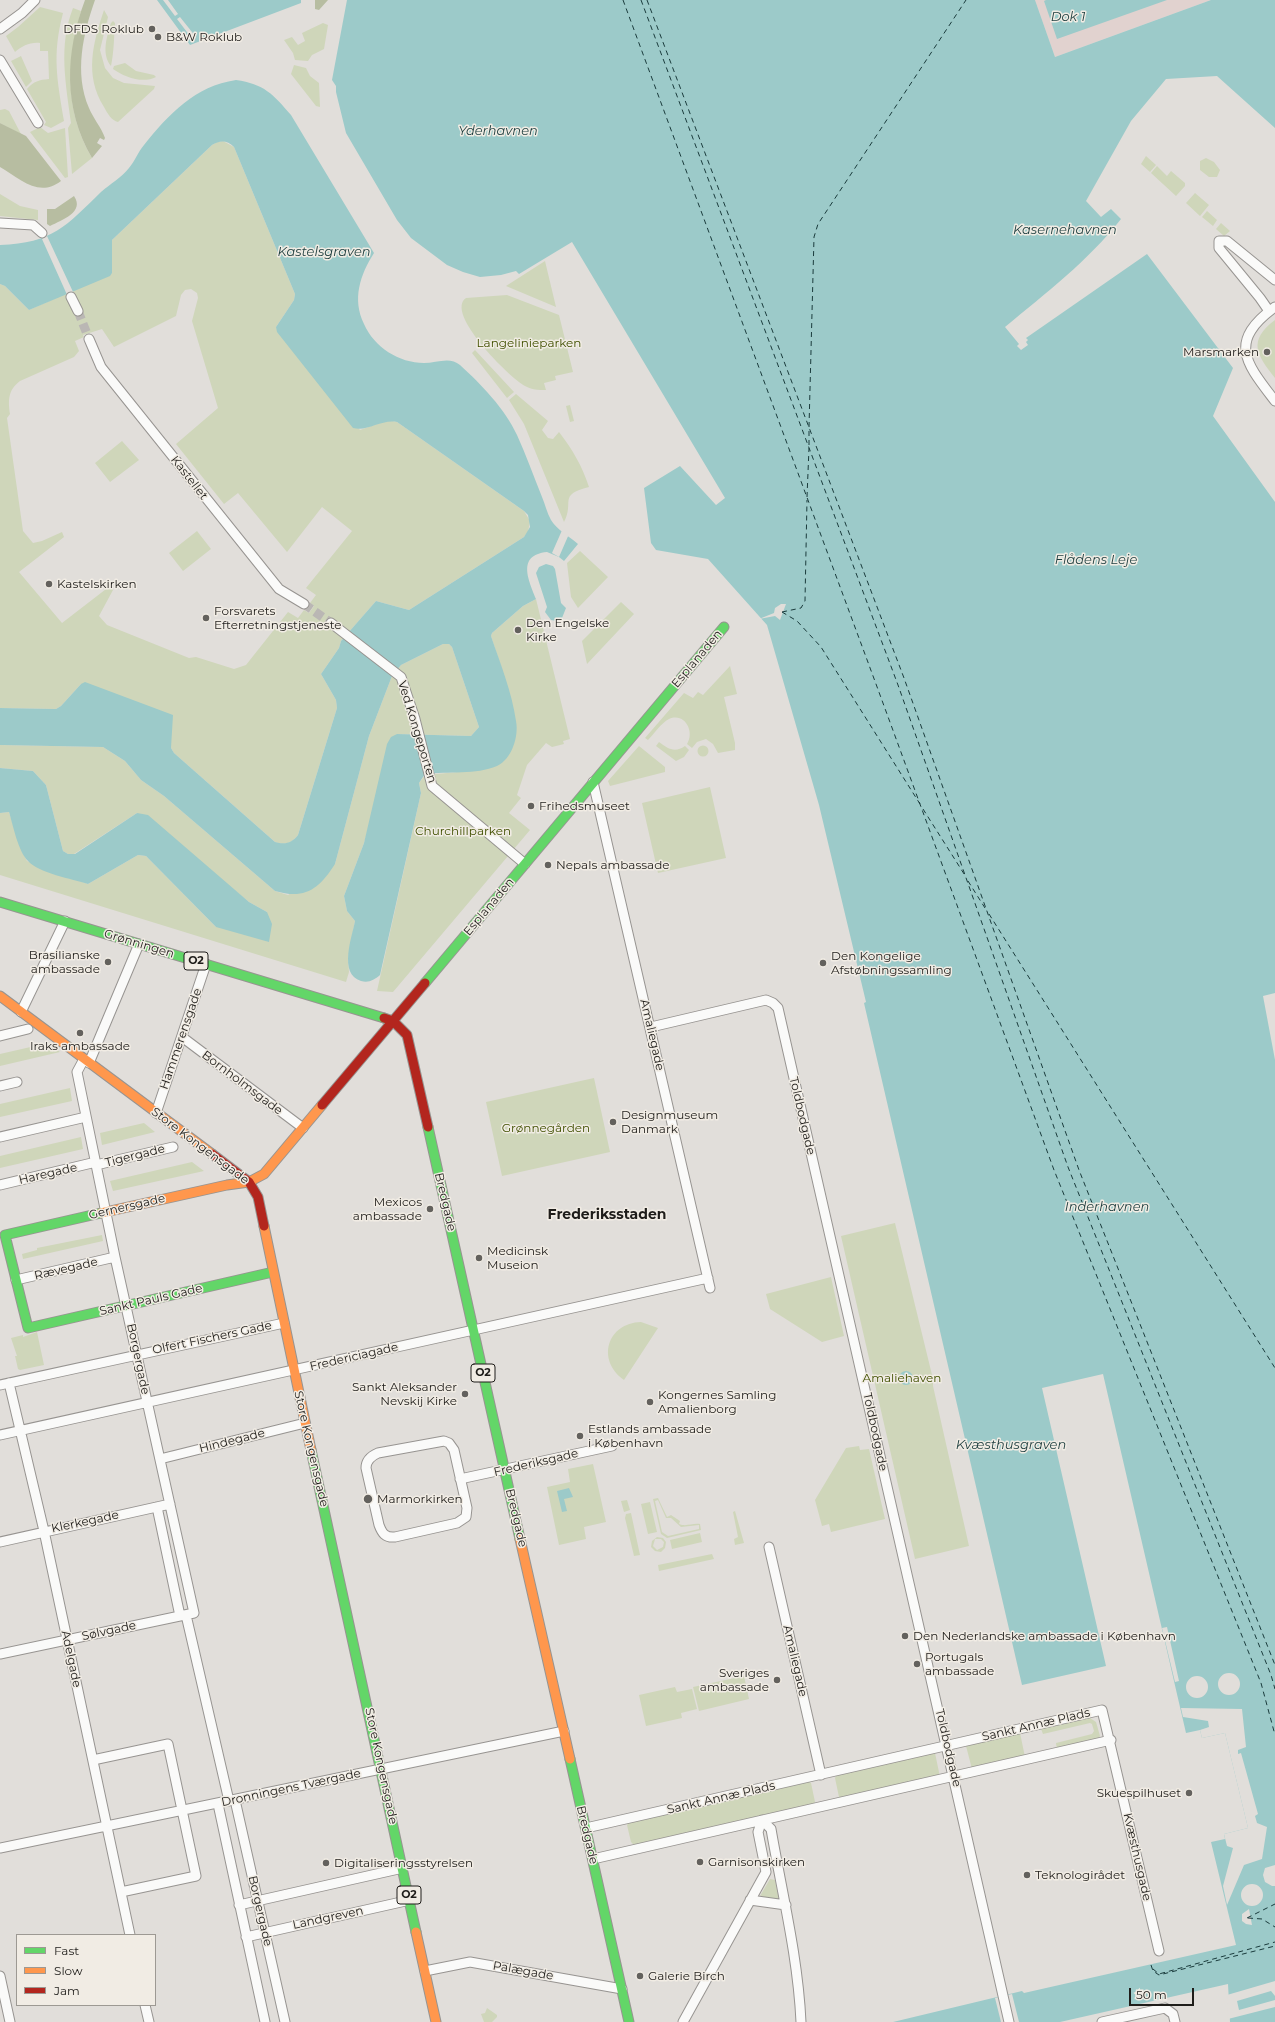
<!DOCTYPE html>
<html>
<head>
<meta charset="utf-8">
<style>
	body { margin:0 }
	#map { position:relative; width:1275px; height:2022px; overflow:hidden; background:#e1deda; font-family:Montserrat,sans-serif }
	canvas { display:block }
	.legend { position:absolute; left:16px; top:1934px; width:140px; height:72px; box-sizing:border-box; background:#f1ece4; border:1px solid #9d9993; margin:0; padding:5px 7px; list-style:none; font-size:12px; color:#1f1d1a }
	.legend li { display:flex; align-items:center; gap:8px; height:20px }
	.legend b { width:20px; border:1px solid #9d9993 }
	.scale { position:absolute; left:1129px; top:1988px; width:65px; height:18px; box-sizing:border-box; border:2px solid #1f1d1a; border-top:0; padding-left:5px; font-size:12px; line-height:14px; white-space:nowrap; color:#1f1d1a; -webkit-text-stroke:3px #f1ece4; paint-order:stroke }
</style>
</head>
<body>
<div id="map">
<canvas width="1275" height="2022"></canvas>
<ul class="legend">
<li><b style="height:5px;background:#63d668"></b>Fast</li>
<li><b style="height:5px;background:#ff974d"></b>Slow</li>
<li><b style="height:5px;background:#b3261e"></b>Jam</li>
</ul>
<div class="scale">50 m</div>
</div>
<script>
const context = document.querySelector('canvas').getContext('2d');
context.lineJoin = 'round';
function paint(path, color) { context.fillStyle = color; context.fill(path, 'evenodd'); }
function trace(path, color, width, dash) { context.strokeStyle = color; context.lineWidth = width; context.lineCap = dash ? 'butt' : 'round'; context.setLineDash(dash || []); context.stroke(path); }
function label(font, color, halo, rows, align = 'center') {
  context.font = font + ' Montserrat,sans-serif'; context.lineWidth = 3; context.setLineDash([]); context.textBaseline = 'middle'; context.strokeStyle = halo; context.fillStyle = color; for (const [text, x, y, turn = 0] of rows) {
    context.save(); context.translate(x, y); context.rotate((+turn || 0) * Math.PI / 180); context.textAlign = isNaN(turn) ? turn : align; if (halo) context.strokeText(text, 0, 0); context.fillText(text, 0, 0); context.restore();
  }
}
const commercial = new Path2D(`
	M1035,0H1211L1055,57Z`);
const green = new Path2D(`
	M40,7L63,13C52,55 57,79 64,121L51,128L44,125L46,122L27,89C34,81 39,80 49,79L48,51H40V43C30,42 22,46 15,52L6,36L18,27Z
	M73,8L81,11C67,63 64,110 92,158L72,174L68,128L71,123C66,84 58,46 73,8Z
	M104,10L108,17L100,50L105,68L113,78L124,83L155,86L154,89L118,122C112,121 107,113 104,107C84,75 93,43 104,10Z
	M113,21L115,23C114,37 114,52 111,66C101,54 107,36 111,23Z
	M323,23L328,25L324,49L312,55L308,61L295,60L293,53L284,40L292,37L298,45L305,41L302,33Z
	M21,56L32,81L26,87L11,61Z
	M125,63L136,71L154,75L156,77C143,84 124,77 113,69L114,66Z
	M294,65L306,68L310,76L319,83L320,107L316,106L291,74Z
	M5,109L9,111L21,134L0,123V110Z
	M40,127L48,133L65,128L68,177L65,178L30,132Z
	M223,141L234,147L295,294L294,300L276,327L360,430L388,420L397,422L524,511L530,521L528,532L524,537L409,610L376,601L341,641L339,648L321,674L336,700L337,708L298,835C292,843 285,846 275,842L174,753L171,748L81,684L61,706L56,709L0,708V284L5,286L29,310L112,273V240L212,145L217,142ZM191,289L197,293L198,298L192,321L218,408L176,444L224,504L238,493L287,552L322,507L352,531L306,588L316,595L310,603L314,606L309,613L304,610L298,618L288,612L246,665L234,669L196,657L189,658L107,625L99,616L113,590L110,586L62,623L19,572L64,537L62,532L42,541L33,543L23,531L7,418L10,414C8,400 8,390 20,381L74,357L79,351L75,341L84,337L83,335L102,329L114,347L176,316L181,295L185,290Z
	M1146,156L1156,165L1150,172L1141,164Z
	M1206,158L1214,162L1220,170L1217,177H1209L1200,170V161Z
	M1157,166L1167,176L1171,171L1185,183V186L1176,196L1151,173Z
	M1195,193L1209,205L1200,216L1186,203Z
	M0,194L20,206L38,210V220L0,216Z
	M1207,211L1217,220L1213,226L1202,217Z
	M1221,223L1230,231L1224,236L1216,229Z
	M545,261L556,307L506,286Z
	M507,295L559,315L573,372L555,376L556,380L544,383L546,390C538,390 532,390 525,386C510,378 444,313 466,298Z
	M1275,320V378C1257,355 1247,341 1275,320Z
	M475,350L514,392L507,398L472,353Z
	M516,394L548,421L542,430L548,438L553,439L559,432C573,450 582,466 589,487C557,495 575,502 564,522L524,424L509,400Z
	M570,405L574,421L570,422L566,406Z
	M122,441L139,460L110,482L95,463Z
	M197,531L211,549L183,571L169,553Z
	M580,551L608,577L578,608L571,597L567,563Z
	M536,599L570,739L563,741L564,744L552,747L546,743L527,765L517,795L521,798L509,813L530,830L393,992L377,991L421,793L419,783L425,775L480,770L502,670L491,636L492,633L523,606Z
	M621,602L634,614L587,664L582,641Z
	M443,644H449L452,647L479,727L471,736L397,734L364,843L344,896L347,911L355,921L348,959L349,972L346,982L0,875V813L9,812L22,851L27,861L88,884L138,855L146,856L216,927L267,912L249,902L137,813L74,854H68L63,851L46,785L33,771L0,768V745L103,747L125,761L141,780L164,796L275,891L288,895L335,864L369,736L392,676L401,665Z
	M730,666L737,694L724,697L735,743V750L718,753L713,744L706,739L697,742L692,748L687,744C695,732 685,712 669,719C661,723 654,734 648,740L645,738L684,693L693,698L698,692L703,695Z
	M659,742C668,749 675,753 685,746L689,750L684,757L676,761L656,746Z
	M697.5 751a5.5 5.5 0 1 1 11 0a5.5 5.5 0 1 1-11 0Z
	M639,746L665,767V772L610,786L608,781Z
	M710,787L726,858L658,873L642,803Z
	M48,1043L60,1052L0,1066V1054Z
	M594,1078L610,1152L502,1176L486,1102Z
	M70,1088L72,1101L0,1117V1104Z
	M144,1123L155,1132L102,1145L100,1133Z
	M81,1137L83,1149L0,1168V1156Z
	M192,1162L204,1171L113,1191L110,1181Z
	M895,1223L933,1379V1386L969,1546L915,1559L841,1236Z
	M102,1235L103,1241L23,1259L22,1254L37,1250V1248Z
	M831,1277L844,1336L822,1342L770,1309L766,1294Z
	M641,1322L658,1328L624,1380C596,1360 607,1323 641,1322Z
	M37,1332L44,1365L20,1370L18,1369L15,1356H17L11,1338L23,1335V1337Z
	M859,1446L860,1450L869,1449L885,1519L831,1532L829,1524L822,1526L815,1500L846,1448Z
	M593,1464L606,1522L584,1527L586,1539L559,1545L547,1487L570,1482L568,1469Z
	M658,1498L667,1517L671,1515L680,1521L679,1524C686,1527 692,1523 700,1524L701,1530L667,1538L661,1534L653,1499ZM658,1500L666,1518H671L681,1527L699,1525V1529L668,1536L662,1532L655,1501Z
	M627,1500L630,1510L624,1512L621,1501Z
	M650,1502L657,1532L648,1534L641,1504Z
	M735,1511L744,1543L735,1545L734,1539L738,1537L733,1512Z
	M631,1513L640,1555L634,1556L625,1518L626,1514Z
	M700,1533L702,1542L672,1549L670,1540Z
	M657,1537L663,1538L666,1542L665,1548L661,1552L655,1551L651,1547L652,1541ZM661,1539L664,1542L663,1547L657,1550L653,1546L655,1539Z
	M712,1554L714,1559L659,1571L658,1565Z
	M744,1676L749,1699L699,1711L693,1687Z
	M675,1687L677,1692L692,1689L697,1709L681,1713L682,1718L646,1726L639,1695Z
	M1090,1718L1096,1722L1100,1736L1098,1740L1057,1750L1056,1743L1092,1734L1094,1731L1092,1724L1090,1723L1043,1734L1041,1729Z
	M1020,1733L1025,1757L972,1769L966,1746Z
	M935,1753L940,1777L843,1799L839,1797L835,1778L837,1774Z
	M808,1781L811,1783L815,1802L813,1805L635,1846L631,1842L627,1825L629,1822Z
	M770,1879L775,1880L779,1900L760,1896Z
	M487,2008L497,2015V2017L492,2022H484L481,2014L485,2013Z`);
const forest = new Path2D(`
	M85,0H95C83,34 74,73 89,108C93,118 101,127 105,138L104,140L100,138L97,143L102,146L92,158C63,108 65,53 85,0Z
	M315,0H328L319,10L315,9Z
	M0,123L26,136L61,181C39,198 20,179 0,167Z
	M74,196C85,212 62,220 50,226L47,224V209H55Z`);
const water = new Path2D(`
	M157,0H301V3L190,45Z
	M347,0H1035L1055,57L1211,0H1275V128L1217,76L1166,79L1131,121L1086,201L1101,217L1111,209L1121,219C1088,261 1046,293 1005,327L1019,344L1017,346L1021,350L1028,345L1026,342L1028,340L1026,338L1147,254L1233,368L1213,416L1275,502V993L1263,996L1275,1060V2022H1230L1228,1984L1060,2022H893L1022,1991L1024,1993L1236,1945L1211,1842L1225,1839L1224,1834L1248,1828L1225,1733L1202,1738L1200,1730L1186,1733L1103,1374L1042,1388L1106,1666L1022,1685L864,1003L866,1002L819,805L767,625L708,559L656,550L651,543L644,488L680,466L716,505L725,498L572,242L519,274L516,271L501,275L480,277L463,272L447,265L411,238L397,220L346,133L336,92V86L332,80Z
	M1046,0H1167L1057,39L1044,1Z
	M236,80C264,84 273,94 291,115L374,253C360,275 352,299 364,324C374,347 399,363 424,363C436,363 450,356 460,365C481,384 505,409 517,435C526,455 534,477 542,497C545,504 547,513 551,520C556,529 570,537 578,544L564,561L559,557L547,552C516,555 529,581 536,599L523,606L492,633L491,636C500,663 512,692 516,721C519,736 512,759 497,766C476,775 448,771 425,774L419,783L421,793L380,975C374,980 369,983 361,981C338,974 352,937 355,921L347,911L344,896L364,843L387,744L391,737L397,734L471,736L479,727L452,647L449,644H443L401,665L392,676L369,736L335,864C319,889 305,900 275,891L164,796L141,780L125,761L103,747L0,745V708L56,709L61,706L81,684L85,682L173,715L171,748L174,753L275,842C285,845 292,843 298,835L337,708L336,700L321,674L339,648L341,641L376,601L409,610L524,537L530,527L528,515L524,511L397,422C381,419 368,432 353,428L277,332L276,327L294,300L295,294L234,147C227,140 220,140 212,145L112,240V273L110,276L29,310L5,286L0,284V245C53,243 66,226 101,192C110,184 122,177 129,168C135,161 138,152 144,145C169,114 195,86 236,80Z
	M546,564L553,566L555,569L561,603L566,608L562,618L557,621L551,620L545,612L547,607L536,573L539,567Z
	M0,768L33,771L46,785L63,851L68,854H75L137,813L148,815L249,902L267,912L272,924L269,942L216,927L146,856L138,855L88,884C72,879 39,873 28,861C18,851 13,825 9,812L0,813Z
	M899 1378a7 7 0 1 1 14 0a7 7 0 1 1-14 0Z
	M569,1488L573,1497L564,1499L567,1511L562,1512L557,1491Z`);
const pier = new Path2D(`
	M163,0H168L178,14L175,16Z
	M180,17L196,37L193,40L177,19Z
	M47,236L74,294L68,297L42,239Z
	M563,528L569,534L559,557L552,553Z
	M781,604H786L780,620L775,616L759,619L774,613L775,608Z
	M1167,1627L1179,1681L1175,1682L1162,1628Z
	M1218 1684a11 11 0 1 1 22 0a11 11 0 1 1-22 0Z
	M1186 1687a11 11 0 1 1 22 0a11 11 0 1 1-22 0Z
	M1181,1708L1242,1709L1246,1747L1238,1750V1754L1241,1753L1258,1814L1255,1816L1257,1823L1267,1827L1262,1859L1244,1865L1227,1905L1223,1886L1233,1848L1227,1846L1224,1834L1248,1828L1225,1733L1202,1738L1200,1730L1209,1727L1208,1721L1183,1717Z
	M1275,1865V1886H1272L1265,1882L1263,1875L1265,1868Z
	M1241 1895a11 11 0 1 1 22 0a11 11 0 1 1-22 0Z
	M1249,1909L1252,1925L1246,1924L1242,1921V1914Z
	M1275,1981V1996L1271,1991L1237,2001L1239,2010L1275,2000V2007L1228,2019L1227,1995Z
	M1012,1994L1019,2022H1001L995,1998Z`);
const ferry = new Path2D(`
	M623,0L876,684L1054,1170L1261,1683L1275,1735
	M641,0L898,685L1068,1167L1271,1675L1275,1689
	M647,0L904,678L1079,1170L1275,1665
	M809,427L814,237L818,224L966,0
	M809,445V430
	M807,497L809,448
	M782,612L797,621L821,647L920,804
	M782,612L801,608L805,601L807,500
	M923,809L966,877
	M968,881L985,908
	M989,914L1275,1368
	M1247,1918L1275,1904
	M1248,1918L1262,1919L1275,1927
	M1151,1965L1153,1971L1159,1975L1275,1946
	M1153,1969L1159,1974L1275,1942`);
const streetTunnel = new Path2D(`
	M78,311L89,339
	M304,604L331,623`);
const street = new Path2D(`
	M0,29L22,13L35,0
	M0,60L38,123
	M0,223L33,225L42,233
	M71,297L78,311
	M1275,307C1227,342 1246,363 1275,401
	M1269,311L1260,298L1219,248V241H1227L1275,280
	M89,339L101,367L279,589L304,604
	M331,623L401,677L415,719L432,786L525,864
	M593,782L710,1288
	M21,1012L65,921
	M651,1027L766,1000L773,1003L778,1008L1009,2022
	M0,1036L28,1029
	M182,1037L303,1128
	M89,1063L139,944
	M0,1086L17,1082
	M156,1113L206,964
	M0,1137L86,1117
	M96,1165L173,1147
	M0,1185L96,1162
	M16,1280L115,1257
	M9,1383L44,1531L130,1935
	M0,1385L284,1323
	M0,1435L708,1278
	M444,1441L449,1443L454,1450L467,1508L466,1517L457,1523L395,1537C385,1538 382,1533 379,1525L366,1468C366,1460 371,1456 378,1453Z
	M160,1459L305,1423
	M460,1479L612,1446
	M157,1507L180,1616
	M0,1542L170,1504
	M769,1547L821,1775
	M186,1615L229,1801
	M0,1654L194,1613L115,1257L77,1072L84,1059
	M93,1760L168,1744L196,1876L121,1892
	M235,1800L285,2022
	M218,1804L265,2022
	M586,1828L1102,1710L1159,1951
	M0,1848L564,1731
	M593,1859L1111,1740
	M750,1900L786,1905
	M239,1905L403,1868
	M246,1937L410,1900
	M425,1971L470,1962L622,1989
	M0,1976L10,2022
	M145,2005L149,2022
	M683,2022L766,1872L758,1832L762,1820L771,1829C782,1893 798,1957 801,2022
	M1102,2022L1165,2008L1173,2014L1175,2022`);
const fast = new Path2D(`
	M0,902L384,1018
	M425,983L724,627
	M428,1127L520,1539
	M101,1213L5,1235L28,1328L273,1272
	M311,1450L416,1932
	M570,1759L629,2022`);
const slow = new Path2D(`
	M0,996L212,1154
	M101,1213L227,1185L249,1182L264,1174L322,1105
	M264,1226L311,1450
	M520,1539L570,1759
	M416,1932L436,2022`);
const jam = new Path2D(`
	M384,1018L393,1021L407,1035L428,1127
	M322,1105L425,983
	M212,1154L249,1182L258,1197L264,1226`);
const markers = [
	[152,29,4,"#63615d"],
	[158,37,4,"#63615d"],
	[1267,352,4,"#63615d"],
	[49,584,4,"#63615d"],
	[206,618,4,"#63615d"],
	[518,630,4,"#63615d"],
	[531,806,4,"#63615d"],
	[548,865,4,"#63615d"],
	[108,962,4,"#63615d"],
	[823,963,4,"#63615d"],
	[80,1033,4,"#63615d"],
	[613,1122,4,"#63615d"],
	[430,1209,4,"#63615d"],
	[479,1258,4,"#63615d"],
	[465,1394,4,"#63615d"],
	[650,1402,4,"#63615d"],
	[580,1436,4,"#63615d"],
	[368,1499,5,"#63615d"],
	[905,1636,4,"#63615d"],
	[917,1664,4,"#63615d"],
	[777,1680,4,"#63615d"],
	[1189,1793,4,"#63615d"],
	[700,1862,4,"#63615d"],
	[326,1863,4,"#63615d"],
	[1027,1875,4,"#63615d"],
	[640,1976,4,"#63615d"]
];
const shields = [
	[196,961,24],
	[483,1373,24],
	[409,1895,24]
];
const shieldNames = [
	["O2",196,961],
	["O2",483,1373],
	["O2",409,1895]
];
const poiNames = [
	["DFDS Roklub",144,29,"right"],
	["B&W Roklub",166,37],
	["Marsmarken",1259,352,"right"],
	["Kastelskirken",57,584],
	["Forsvarets",214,611],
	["Efterretningstjeneste",214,625],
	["Den Engelske",526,623],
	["Kirke",526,637],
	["Frihedsmuseet",539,806],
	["Nepals ambassade",556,865],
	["Brasilianske",100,955,"right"],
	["ambassade",100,969,"right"],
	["Den Kongelige",831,956],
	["Afstøbningssamling",831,970],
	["Iraks ambassade",80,1046,"center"],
	["Designmuseum",621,1115],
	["Danmark",621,1129],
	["Mexicos",422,1202,"right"],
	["ambassade",422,1216,"right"],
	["Medicinsk",487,1251],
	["Museion",487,1265],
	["Sankt Aleksander",457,1387,"right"],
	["Nevskij Kirke",457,1401,"right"],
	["Kongernes Samling",658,1395],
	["Amalienborg",658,1409],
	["Estlands ambassade",588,1429],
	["i København",588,1443],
	["Marmorkirken",377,1499],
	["Den Nederlandske ambassade i København",913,1636],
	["Portugals",925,1657],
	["ambassade",925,1671],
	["Sveriges",769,1673,"right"],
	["ambassade",769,1687,"right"],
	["Skuespilhuset",1181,1793,"right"],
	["Garnisonskirken",708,1862],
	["Digitaliseringsstyrelsen",334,1863],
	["Teknologirådet",1035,1875],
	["Galerie Birch",648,1976]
];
const parkNames = [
	["Langelinieparken",529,343],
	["Churchillparken",463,831],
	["Grønnegården",546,1128],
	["Amaliehaven",902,1378]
];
const streetNames = [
	["Kastellet",189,478,52],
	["Esplanaden",697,659,-50],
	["Ved Kongeporten",417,732,73],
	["Esplanaden",489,907,-50],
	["Grønningen",139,944,17],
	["Amaliegade",652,1035,77],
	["Hammerensgade",181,1039,-71],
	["Bornholmsgade",242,1083,37],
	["Toldbodgade",802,1116,77],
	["Store Kongensgade",200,1146,37],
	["Tigergade",135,1156,-14],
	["Haregade",48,1174,-13],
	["Bredgade",445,1202,77],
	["Gernersgade",127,1207,-13],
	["Rævegade",66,1269,-13],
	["Sankt Pauls Gade",151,1300,-13],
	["Olfert Fischers Gade",212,1338,-12],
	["Fredericiagade",354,1357,-13],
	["Borgergade",138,1359,78],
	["Toldbodgade",875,1432,78],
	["Hindegade",232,1441,-14],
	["Store Kongensgade",311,1449,77],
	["Frederiksgade",536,1463,-13],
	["Bredgade",516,1518,77],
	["Klerkegade",85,1522,-12],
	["Sølvgade",109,1631,-12],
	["Adelgade",71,1659,78],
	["Amaliegade",795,1661,77],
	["Sankt Annæ Plads",1036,1725,-13],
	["Toldbodgade",948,1748,77],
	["Store Kongensgade",381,1766,78],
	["Dronningens Tværgade",291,1788,-12],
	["Sankt Annæ Plads",721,1798,-13],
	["Bredgade",587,1835,77],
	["Kvæsthusgade",1137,1857,77],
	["Borgergade",260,1911,77],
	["Landgreven",328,1918,-12],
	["Palægade",523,1971,10]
];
const waterNames = [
	["Dok 1",1068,17],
	["Yderhavnen",498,131],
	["Kasernehavnen",1065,230],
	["Kastelsgraven",324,252],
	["Flådens Leje",1096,560],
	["Inderhavnen",1107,1207],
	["Kvæsthusgraven",1011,1445]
];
const quarterNames = [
	["Frederiksstaden",607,1215]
];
paint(commercial, '#e1d2cf');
paint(green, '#cfd6ba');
paint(forest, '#b7bda1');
paint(water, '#9ccac9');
paint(pier, '#e1deda');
trace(ferry, '#1a3b3c', 1, [5, 4]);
trace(streetTunnel, '#bab7b4', 9, [9, 4.5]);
trace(street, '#979491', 11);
trace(fast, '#979491', 11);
trace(slow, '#979491', 11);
trace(jam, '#979491', 11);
trace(street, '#fafaf9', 9);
trace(fast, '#63d668', 9);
trace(slow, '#ff974d', 9);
trace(jam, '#b3261e', 9);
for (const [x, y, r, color] of markers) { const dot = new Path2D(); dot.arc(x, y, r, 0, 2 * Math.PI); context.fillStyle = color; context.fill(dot); trace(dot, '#f1ece4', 1.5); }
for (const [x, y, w] of shields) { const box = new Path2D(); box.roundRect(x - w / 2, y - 9, w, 18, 3); context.fillStyle = '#f1ece4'; context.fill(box); trace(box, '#1f1d1a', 1); }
label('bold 11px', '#1f1d1a', null, shieldNames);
label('12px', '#1f1d1a', '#f1ece4', poiNames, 'left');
label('12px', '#415001', '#f1ece4', parkNames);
label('12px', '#1f1d1a', '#f1ece4', streetNames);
label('italic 13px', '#1a3b3c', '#f1ece4', waterNames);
label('bold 14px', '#1f1d1a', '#f1ece4', quarterNames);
</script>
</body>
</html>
